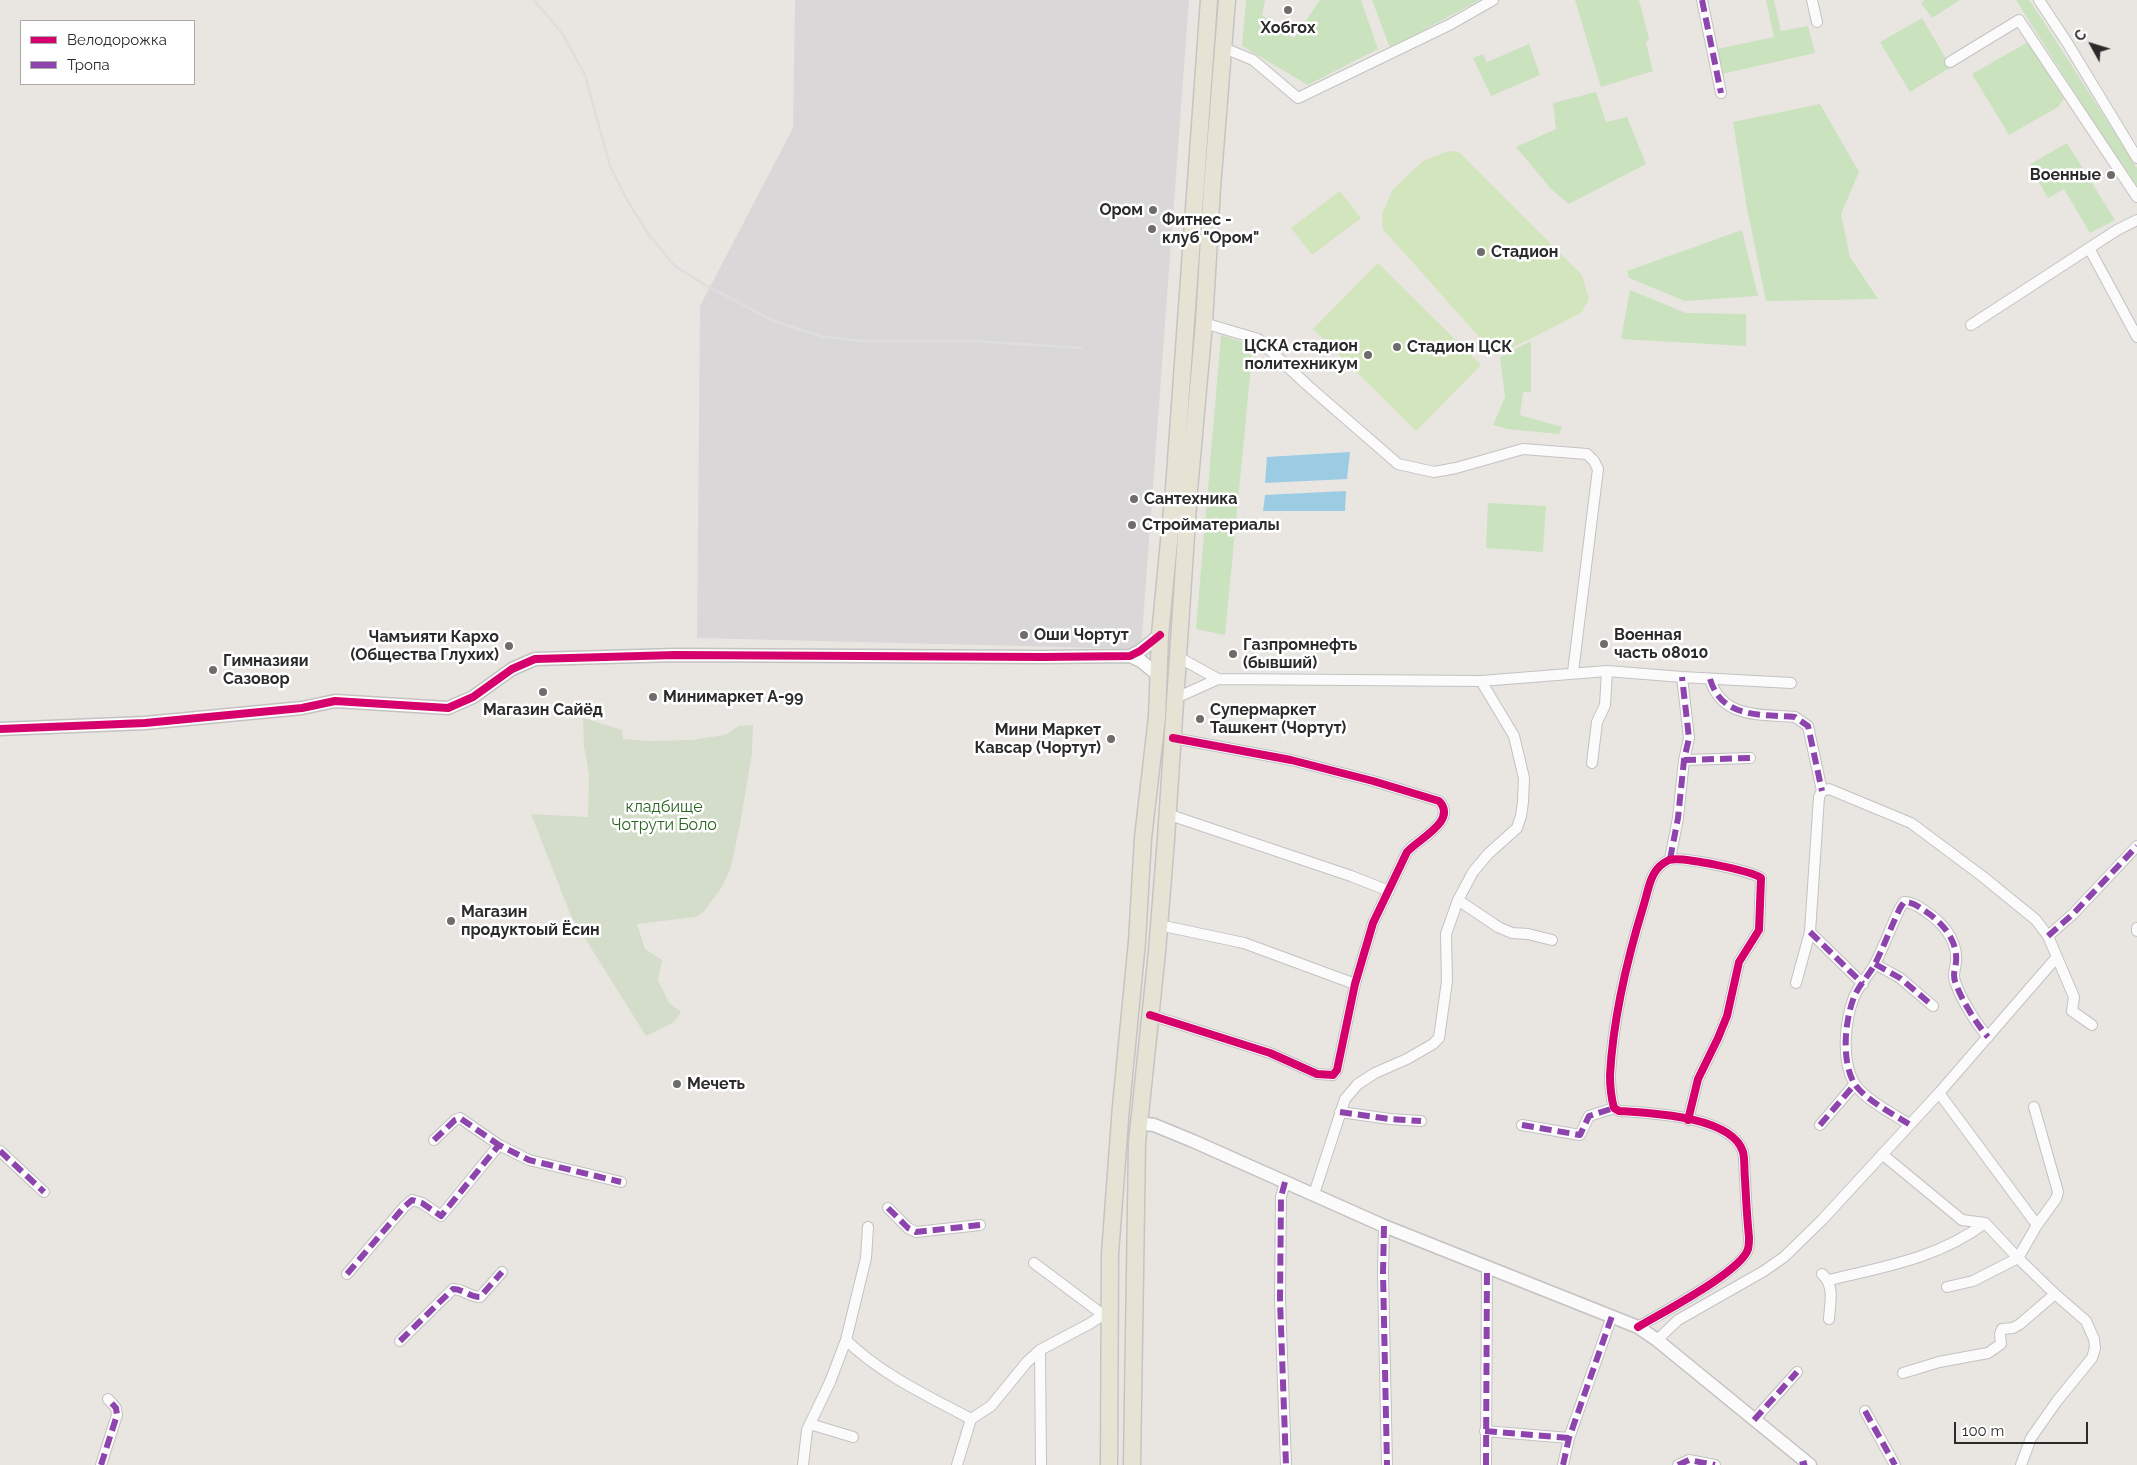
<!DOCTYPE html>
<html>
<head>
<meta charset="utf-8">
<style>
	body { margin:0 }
	#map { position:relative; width:2137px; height:1465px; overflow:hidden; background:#e9e6e2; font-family:Raleway,sans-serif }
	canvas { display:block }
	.legend { position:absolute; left:20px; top:20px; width:175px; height:65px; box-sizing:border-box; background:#fff; border:1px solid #aaa; margin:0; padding:6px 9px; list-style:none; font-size:15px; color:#2b2b2b }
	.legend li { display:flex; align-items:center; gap:10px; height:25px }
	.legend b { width:25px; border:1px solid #aaa }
	.north { position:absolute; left:2067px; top:20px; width:50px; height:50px; -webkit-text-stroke:4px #fff; paint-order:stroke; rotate:309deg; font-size:14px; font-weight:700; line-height:20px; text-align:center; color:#2b2b2b }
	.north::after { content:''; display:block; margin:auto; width:18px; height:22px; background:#2b2b2b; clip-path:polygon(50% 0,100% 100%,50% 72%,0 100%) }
	.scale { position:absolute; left:1954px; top:1422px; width:134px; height:22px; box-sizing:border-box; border:2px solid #2b2b2b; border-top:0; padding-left:6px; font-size:15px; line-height:18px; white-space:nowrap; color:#2b2b2b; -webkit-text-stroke:4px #fff; paint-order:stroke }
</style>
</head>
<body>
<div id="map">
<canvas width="2137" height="1465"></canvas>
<ul class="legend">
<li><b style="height:6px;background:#d6006c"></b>Велодорожка</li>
<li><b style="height:6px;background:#8e44ad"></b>Тропа</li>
</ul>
<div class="north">С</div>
<div class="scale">100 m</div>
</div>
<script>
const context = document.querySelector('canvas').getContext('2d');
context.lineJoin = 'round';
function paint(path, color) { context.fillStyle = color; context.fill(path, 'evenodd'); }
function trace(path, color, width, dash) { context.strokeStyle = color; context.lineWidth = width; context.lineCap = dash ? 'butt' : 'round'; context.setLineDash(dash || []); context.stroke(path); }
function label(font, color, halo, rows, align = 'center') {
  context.font = font + ' Raleway,sans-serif'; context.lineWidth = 5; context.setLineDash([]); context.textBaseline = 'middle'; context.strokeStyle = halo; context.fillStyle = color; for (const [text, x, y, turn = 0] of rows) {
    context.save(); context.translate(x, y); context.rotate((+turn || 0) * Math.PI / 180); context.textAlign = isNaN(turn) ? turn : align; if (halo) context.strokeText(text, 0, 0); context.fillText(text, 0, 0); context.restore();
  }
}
const industrial = new Path2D(`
	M795,0H1189L1141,649L697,638L700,306L793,128Z`);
const green = new Path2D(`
	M1246,0H1265L1262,15L1294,38L1320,0H1361L1378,49L1308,85L1242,46Z
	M1372,0H1480L1390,48Z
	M1575,0H1639L1649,39L1646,43L1653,71L1601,87Z
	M1766,0H1774L1781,31L1808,26L1815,53L1722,74L1717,49L1774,37Z
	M1924,0H1960L1932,18L1921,3Z
	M2016,0H2029L2042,19L2137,168V186L2093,122Z
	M1922,18L1951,67L1910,92L1880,42Z
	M2028,42L2064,99L2058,107L2009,135L1972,74Z
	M1529,44L1540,75L1491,96L1473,58L1483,54L1487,62Z
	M1596,92L1606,122L1627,117L1646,164L1569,204L1551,189L1516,147L1556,129L1553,103Z
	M1820,104L1859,172L1841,214L1850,257L1878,299L1766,301L1747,208L1733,122Z
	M2067,143L2115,220L2090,233L2064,189L2048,198L2029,165Z
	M1742,230L1758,296L1685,301L1629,278L1627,271Z
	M1630,290L1686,313L1746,314V346L1621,339Z
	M1221,335L1253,345L1225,635L1196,629Z
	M1531,341V392H1523L1520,415L1562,427L1559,434L1507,429L1493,425L1505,397L1500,357Z
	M1488,503L1546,506L1543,552L1486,548Z`);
const cemetery = new Path2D(`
	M583,718L622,730L623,739L651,741L691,740L725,735L739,726L753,725L752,753L740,824L731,867L722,887L704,911L696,917L637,924L645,949L662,960L658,980L669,1003L681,1012L674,1022L646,1036L571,916L531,814L588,817L589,775L584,747Z`);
const pitch = new Path2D(`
	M1448,151L1459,152L1582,275L1589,299L1581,313L1496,356L1383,229L1382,214L1393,189L1423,161Z
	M1340,191L1361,218L1312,255L1291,228Z
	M1378,263L1481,365L1416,431L1313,329Z`);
const water = new Path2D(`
	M1350,452L1347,479L1265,483L1267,457Z
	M1346,491L1345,511H1263L1265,495Z`);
const minor = new Path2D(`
	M1702,0L1721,93
	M1812,0L1817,22
	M2039,0L2068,44L2137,158
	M1224,48L1253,60L1298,98L1451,24L1493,0
	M1950,62L2019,20L2137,197
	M2089,248L2137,337
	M1204,323L1258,339L1306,384L1398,464L1434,472L1456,468L1523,449L1587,454L1594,461L1598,469L1573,672
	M1971,325L2117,230L2137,220
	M1178,657L1218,679
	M1710,679C1722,719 1760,714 1795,717L1808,726L1822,791
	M1176,698L1218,679L1481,681L1607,671L1682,677L1791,683
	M1684,760L1750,758
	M1592,763L1597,722L1605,705L1607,671
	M1167,814L1351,876L1389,891
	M1670,859L1678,818L1684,760L1689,738L1682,677
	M1458,900L1498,927L1512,933L1528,934L1552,940
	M1159,925L1244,943L1355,984
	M2137,928V931
	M1810,932L1863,984
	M2048,936L2073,914L2137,846
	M1875,964L1900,978L1933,1006
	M1796,983L1810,932L1819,797L1822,791L1829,789L1911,823L1982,876L2036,920L2048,936L2074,997L2072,1011L2092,1025
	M1150,1015L1270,1053L1317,1074L1333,1075L1337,1070L1355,984L1373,923L1407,852C1418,839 1458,821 1439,801L1373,781L1291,760L1173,738
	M1939,1093L2037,1225L2056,1199L2058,1192L2034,1107
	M1340,1112L1390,1119L1421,1121
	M1909,1124C1893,1114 1864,1099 1854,1083C1841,1060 1845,1020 1854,997C1859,985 1869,975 1875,964C1884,946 1891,927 1900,908L1904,902C1913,902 1919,907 1925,911C1942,922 1958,940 1956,962C1955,971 1952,975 1956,984C1961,999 1977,1025 1988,1037
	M1522,1125L1580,1135L1589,1116L1614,1108
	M1820,1125L1855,1084
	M434,1140L455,1120L460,1118L499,1145
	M0,1151L44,1192
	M1882,1154L1962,1220L1985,1223L2018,1258L1973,1281L1947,1287
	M1285,1182L1281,1197L1280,1300L1286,1465
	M1314,1194L1345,1099L1358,1084L1375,1073L1407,1059L1433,1044L1439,1038L1447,981L1446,934L1458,900L1473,872L1488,854L1517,828L1521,816L1523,802L1524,778L1514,736L1481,681
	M888,1208L908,1228L916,1232L980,1225
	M1384,1226L1383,1273L1387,1465
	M1034,1263L1106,1317
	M347,1274L404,1207L412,1200L422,1203L441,1216L499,1145L529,1160L621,1182
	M1822,1274C1835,1286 1830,1302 1829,1319
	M1829,1280C1883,1267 1939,1258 1985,1223
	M1638,1327C1661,1313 1741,1272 1748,1249C1749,1245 1749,1240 1749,1237C1747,1218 1746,1198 1745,1179C1744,1170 1745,1160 1743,1152C1732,1116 1650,1113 1619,1111L1614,1108C1611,1097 1610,1086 1610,1075C1613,1020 1628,956 1644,904C1648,891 1650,875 1660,866C1662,864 1667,861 1669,860C1681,856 1752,871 1761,878L1759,930L1739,962L1727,1016L1718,1038L1698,1079L1688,1120
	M846,1340C882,1375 928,1396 971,1419
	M1657,1340L1678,1320L1764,1271L1784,1257L1822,1220L1939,1093L2056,958
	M400,1341L453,1289C463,1289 470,1297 480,1297L502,1272
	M1040,1350L1041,1465
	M1903,1373L1939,1362L1988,1353L2001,1344L2000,1334L2002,1329L2013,1328L2020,1324L2055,1294
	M1865,1411L1895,1465
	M1754,1420L1797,1372
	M810,1424L853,1437
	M1485,1431L1569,1438
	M101,1465L117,1415L116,1408L108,1399
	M803,1465L807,1430L830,1382L846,1340L866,1258L868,1227
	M957,1465L971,1419L991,1406L1027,1362L1040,1350L1089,1324L1103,1315
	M1486,1465L1487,1267
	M1563,1465L1569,1438L1612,1316
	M1678,1465L1689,1460L1715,1465
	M2021,1465L2031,1438L2057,1401L2092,1358L2095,1348L2094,1339L2086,1321L2055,1294L2018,1258L2037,1225`);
const tertiary = new Path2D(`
	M1130,656L1141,661L1158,675
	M0,729L145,723L302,708L335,701L448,708L473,697L512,669L535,659L675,655L1043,657L1130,656L1140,651L1160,635
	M1139,1123L1154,1125L1193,1141L1384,1226L1638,1327L1657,1340L1810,1465`);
const primary = new Path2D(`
	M1109,1465L1110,1254L1121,1106L1137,942L1143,838L1157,717L1160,635L1174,489L1209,0
	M1132,1465L1137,1143L1157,952L1166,839L1189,490L1204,323L1212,188L1227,0`);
const rail = new Path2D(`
	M534,0L562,33L585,75L610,166L627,200L649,235L675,266L705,285L776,322L823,337L865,341H975L1081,348`);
const quiet = new Path2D(`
	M1702,0L1721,93
	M1710,679C1722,719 1760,714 1795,717L1808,726L1822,791
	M1684,760L1750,758
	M1670,859L1678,818L1684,760L1689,738L1682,677
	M1810,932L1863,984
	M2048,936L2073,914L2137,846
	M1875,964L1900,978L1933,1006
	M1340,1112L1390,1119L1421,1121
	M1909,1124C1893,1114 1864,1099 1854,1083C1841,1060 1845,1020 1854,997C1859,985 1869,975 1875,964C1884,946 1891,927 1900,908L1904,902C1913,902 1919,907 1925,911C1942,922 1958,940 1956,962C1955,971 1952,975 1956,984C1961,999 1977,1025 1988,1037
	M1522,1125L1580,1135L1589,1116L1614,1108
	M1820,1125L1855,1084
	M434,1140L455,1120L460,1118L499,1145
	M0,1151L44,1192
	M1285,1182L1281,1197L1280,1300L1286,1465
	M888,1208L908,1228L916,1232L980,1225
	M1384,1226L1383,1273L1387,1465
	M347,1274L404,1207L412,1200L422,1203L441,1216L499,1145L529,1160L621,1182
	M400,1341L453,1289C463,1289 470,1297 480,1297L502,1272
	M1865,1411L1895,1465
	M1754,1420L1797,1372
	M1485,1431L1569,1438
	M101,1465L117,1415L116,1408L108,1399
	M1486,1465L1487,1267
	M1563,1465L1569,1438L1612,1316
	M1678,1465L1689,1460L1715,1465
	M1800,1465L1807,1463`);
const cycleway = new Path2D(`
	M0,729L145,723L302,708L335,701L448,708L473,697L512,669L535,659L675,655L1043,657L1130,656L1140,651L1160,635
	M1150,1015L1270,1053L1317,1074L1333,1075L1337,1070L1355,984L1373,923L1407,852C1418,839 1458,821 1439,801L1373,781L1291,760L1173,738
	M1638,1327C1661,1313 1741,1272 1748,1249C1749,1245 1749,1240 1749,1237C1747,1218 1746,1198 1745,1179C1744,1170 1745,1160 1743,1152C1732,1116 1650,1113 1619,1111L1614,1108C1611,1097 1610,1086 1610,1075C1613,1020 1628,956 1644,904C1648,891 1650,875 1660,866C1662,864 1667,861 1669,860C1681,856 1752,871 1761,878L1759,930L1739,962L1727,1016L1718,1038L1698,1079L1688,1120`);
const markers = [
	[1288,10,5,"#6e6c6b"],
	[2111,175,5,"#6e6c6b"],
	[1153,210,5,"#6e6c6b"],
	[1152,229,5,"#6e6c6b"],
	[1481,252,5,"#6e6c6b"],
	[1397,347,5,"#6e6c6b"],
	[1368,355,5,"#6e6c6b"],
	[1134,499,5,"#6e6c6b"],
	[1132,525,5,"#6e6c6b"],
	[1024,635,5,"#6e6c6b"],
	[1604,644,5,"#6e6c6b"],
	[509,646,5,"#6e6c6b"],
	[1233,654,5,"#6e6c6b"],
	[213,670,5,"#6e6c6b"],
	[543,692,5,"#6e6c6b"],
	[653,697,5,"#6e6c6b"],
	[1200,719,5,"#6e6c6b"],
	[1111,739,5,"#6e6c6b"],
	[451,921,5,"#6e6c6b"],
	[677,1084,5,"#6e6c6b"]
];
const poiNames = [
	["Хобгох",1288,28,"center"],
	["Военные",2101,175,"right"],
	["Ором",1143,210,"right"],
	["Фитнес -",1162,220],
	["клуб \"Ором\"",1162,238],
	["Стадион",1491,252],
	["ЦСКА стадион",1358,346,"right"],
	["политехникум",1358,364,"right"],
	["Стадион ЦСК",1407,347],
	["Сантехника",1144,499],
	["Стройматериалы",1142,525],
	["Оши Чортут",1034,635],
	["Военная",1614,635],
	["часть 08010",1614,653],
	["Чамъияти Кархо",499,637,"right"],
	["(Общества Глухих)",499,655,"right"],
	["Газпромнефть",1243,645],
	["(бывший)",1243,663],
	["Гимназияи",223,661],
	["Сазовор",223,679],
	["Минимаркет А-99",663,697],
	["Магазин Сайёд",543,710,"center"],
	["Супермаркет",1210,710],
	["Ташкент (Чортут)",1210,728],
	["Мини Маркет",1101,730,"right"],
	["Кавсар (Чортут)",1101,748,"right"],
	["Магазин",461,912],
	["продуктоый Ёсин",461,930],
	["Мечеть",687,1084]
];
const parkNames = [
	["кладбище",664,807],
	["Чотрути Боло",664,825]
];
paint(industrial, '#dad7d9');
paint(green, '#cae2be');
paint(cemetery, '#d4dcca');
paint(pitch, '#d2e5bc');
paint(water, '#9bcce4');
trace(minor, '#c3c2c2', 12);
trace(tertiary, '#c3c2c2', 15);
trace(primary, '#c5c4c2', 19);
trace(minor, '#fcfbfb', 10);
trace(tertiary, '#fcfbfb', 12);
trace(primary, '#e6e3d5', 16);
trace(rail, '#dededf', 2.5);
trace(quiet, '#8e44ad', 6, [12, 6]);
trace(cycleway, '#d6006c', 8);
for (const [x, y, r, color] of markers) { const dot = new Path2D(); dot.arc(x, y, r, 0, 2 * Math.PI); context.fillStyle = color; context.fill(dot); trace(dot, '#fff', 2); }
label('bold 16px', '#2b2b2b', '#fff', poiNames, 'left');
label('16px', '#296320', '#fff', parkNames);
</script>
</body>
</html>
